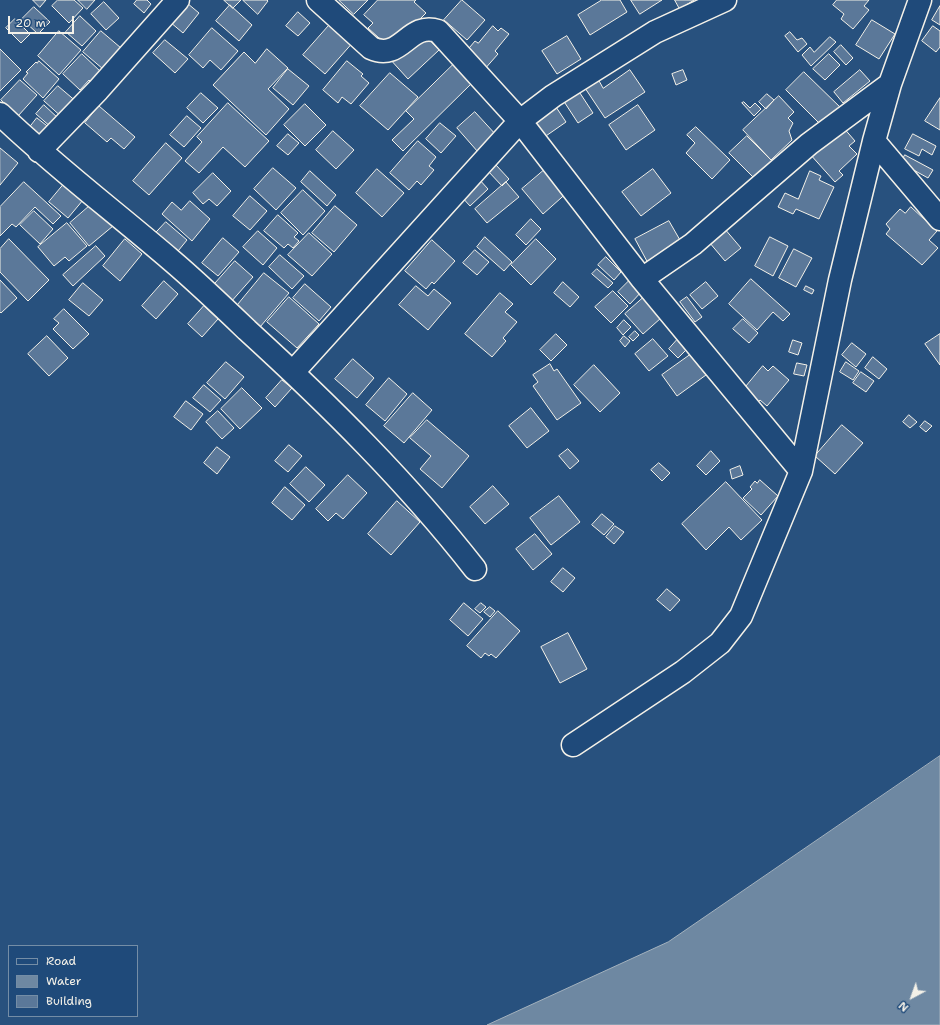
<!DOCTYPE html>
<html>
<head>
<meta charset="utf-8">
<style>
	body { margin:0 }
	#map { position:relative; width:940px; height:1025px; overflow:hidden; background:#28517e; font-family:"Shantell Sans",sans-serif }
	canvas { display:block }
	.legend { position:absolute; left:8px; top:945px; width:130px; height:72px; box-sizing:border-box; background:#1f4a7a; border:1px solid #748da6; margin:0; padding:5px 7px; list-style:none; font-size:12px; color:#f4f1e8 }
	.legend li { display:flex; align-items:center; gap:8px; height:20px }
	.legend b { width:20px; border:1px solid #748da6 }
	.north { position:absolute; left:892px; top:977px; width:40px; height:40px; -webkit-text-stroke:3px #1f4a7a; paint-order:stroke; rotate:221deg; font-size:11px; font-weight:700; line-height:16px; text-align:center; color:#f4f1e8 }
	.north::after { content:''; display:block; margin:auto; width:14px; height:18px; background:#f4f1e8; clip-path:polygon(50% 0,100% 100%,50% 72%,0 100%) }
	.scale { position:absolute; left:8px; top:16px; width:66px; height:18px; box-sizing:border-box; border:2px solid #f4f1e8; border-top:0; padding-left:5px; font-size:12px; line-height:14px; white-space:nowrap; color:#f4f1e8; -webkit-text-stroke:3px #1f4a7a; paint-order:stroke }
</style>
</head>
<body>
<div id="map">
<canvas width="940" height="1025"></canvas>
<ul class="legend">
<li><b style="height:5px;background:#1f4a7a"></b>Road</li>
<li><b style="height:11px;background:#6e88a2"></b>Water</li>
<li><b style="height:11px;background:#5b7899"></b>Building</li>
</ul>
<div class="north">N</div>
<div class="scale">20 m</div>
</div>
<script>
const context = document.querySelector('canvas').getContext('2d');
context.lineJoin = 'round';
function paint(path, color) { context.fillStyle = color; context.fill(path, 'evenodd'); }
function trace(path, color, width, dash) { context.strokeStyle = color; context.lineWidth = width; context.lineCap = dash ? 'butt' : 'round'; context.setLineDash(dash || []); context.stroke(path); }
const water = new Path2D(`
	M940,756V1025H487L668,942Z`);
const building = new Path2D(`
	M33,0H46L40,7Z
	M58,0H74L83,8L69,23L52,6Z
	M78,0H95L87,9Z
	M137,0H147L151,4L144,13L134,4Z
	M224,0H241L233,8Z
	M243,0H267L268,1L258,14Z
	M339,0H368L354,14Z
	M378,0H416L414,2L426,13L414,25L411,23L389,47L368,28L373,23L364,15Z
	M462,0L485,20L467,40L444,20Z
	M602,0H620L627,12L590,35L578,15Z
	M631,0H662L640,14Z
	M675,0H694L680,9Z
	M837,0H869L864,6L869,10L853,29L841,19L844,14L833,5Z
	M104,2L119,18L106,30L91,14Z
	M187,3L199,13L183,33L170,22Z
	M230,5L252,25L239,41L216,21Z
	M940,6V25L932,20Z
	M34,7L50,22L38,34L22,19Z
	M298,12L310,23L298,36L286,26Z
	M80,16L96,31L82,46L66,32Z
	M15,19L30,34L21,43L6,28Z
	M872,20L895,34L879,59L856,45Z
	M333,21L355,40L325,74L303,55Z
	M493,26L498,31L501,28L509,34L495,51L498,54L483,71L464,54L475,41L478,43Z
	M933,26L940,31V47L936,52L922,41Z
	M212,28L238,51L221,70L210,60L203,68L189,55Z
	M420,30L439,50L408,79L389,58Z
	M59,31L81,50L59,75L38,56Z
	M101,31L121,48L103,69L83,52Z
	M790,32L797,40L802,38L807,44L798,52L785,36Z
	M567,36L581,59L557,74L542,51Z
	M830,37L836,42L811,66L802,55L810,47L814,52Z
	M165,40L188,59L175,73L153,53Z
	M841,45L853,58L846,65L834,52Z
	M0,49L21,70L0,91Z
	M267,49L288,68L268,89L289,109L266,135L213,85L244,52L255,63Z
	M82,54L101,72L91,82L89,80L80,90L63,74Z
	M829,54L840,65L825,80L813,69Z
	M39,61L59,79L43,98L23,79L28,73L26,72L36,62L37,63Z
	M347,61L363,74L361,76L369,83L351,104L342,97L338,103L323,90Z
	M454,64L472,83L403,151L392,140L414,119L406,111Z
	M288,69L309,86L293,105L273,88Z
	M630,70L645,92L605,118L585,88L598,79L603,88Z
	M683,70L687,80L676,85L672,74Z
	M860,70L870,81L843,103L834,92Z
	M804,72L842,109L824,128L786,90Z
	M390,73L418,97L388,130L360,106Z
	M20,80L37,95L18,116L1,100Z
	M58,86L78,103L64,119L44,101Z
	M578,90L593,113L578,123L563,100Z
	M201,93L218,108L203,123L187,108Z
	M767,94L774,100L766,109L759,102Z
	M779,96L794,112L788,118L793,123L789,131L792,140L771,160L743,130Z
	M940,98V130L925,121Z
	M552,101L566,122L543,138L529,117Z
	M744,102L750,108L755,103L761,109L754,116L742,103Z
	M228,103L269,141L245,167L223,147L199,173L185,161L202,142L197,137Z
	M305,104L326,125L305,146L284,125Z
	M44,105L59,119L52,128L36,114Z
	M638,105L655,130L626,150L609,125Z
	M99,106L135,137L124,149L111,138L107,142L85,123Z
	M475,112L497,136L478,152L457,128Z
	M187,116L201,128L184,147L170,135Z
	M37,118L51,129L43,138L30,127Z
	M440,123L456,136L441,153L426,139Z
	M842,126L855,141L849,146L857,154L839,171L843,175L835,182L809,153Z
	M696,127L730,160L712,179L686,153L695,143L687,135Z
	M333,131L354,150L336,169L316,150Z
	M288,134L299,143L288,155L277,146Z
	M913,134L936,146L932,155L922,149L919,156L905,149Z
	M747,136L773,162L755,179L729,153Z
	M418,141L436,157L429,166L434,170L421,185L417,181L409,190L390,173Z
	M166,143L182,158L149,195L133,181Z
	M0,148L18,163L0,185Z
	M905,155L933,170L928,178L901,163Z
	M496,165L509,179L502,186L488,171Z
	M549,166L570,190L543,214L522,189Z
	M273,168L296,188L276,210L254,189Z
	M377,169L404,193L382,217L356,193Z
	M653,169L671,193L641,216L622,192Z
	M310,171L336,195L327,206L301,182Z
	M810,171L821,176L819,180L834,187L819,219L796,209L793,214L778,207L785,193L798,199Z
	M213,173L231,191L217,206L209,199L203,204L193,193Z
	M478,178L488,189L470,206L460,195Z
	M24,182L61,216L53,224L35,207L16,227L12,224L0,236V207Z
	M506,182L519,197L487,223L475,209Z
	M64,184L83,200L68,218L49,202Z
	M303,190L325,211L303,235L281,213Z
	M250,196L267,211L250,230L233,216Z
	M190,201L210,219L192,241L162,214L172,202L181,210Z
	M93,203L113,226L89,246L70,223Z
	M335,206L357,225L334,252L312,233Z
	M911,207L937,231L929,240L938,248L922,265L886,234L890,229L886,224L900,209L905,213Z
	M34,211L53,229L40,244L20,225Z
	M278,215L298,233L294,237L299,241L293,248L288,244L284,248L264,231Z
	M531,219L541,229L526,245L516,235Z
	M669,221L684,247L649,265L635,239Z
	M166,222L187,240L174,256L152,237Z
	M67,223L87,246L69,261L65,257L54,266L38,247Z
	M724,228L741,248L725,261L709,242Z
	M258,231L277,248L263,265L243,247Z
	M309,233L332,254L312,276L288,255Z
	M485,237L512,262L504,271L477,247Z
	M770,237L788,246L773,276L755,266Z
	M223,238L239,252L218,276L202,263Z
	M9,239L49,280L28,301L0,272V249Z
	M125,239L142,254L120,281L103,266Z
	M536,239L556,259L531,285L511,265Z
	M432,240L455,261L434,284L432,282L426,289L405,271Z
	M96,246L105,256L73,286L63,275Z
	M794,249L812,258L796,287L779,278Z
	M475,250L489,262L477,275L463,263Z
	M280,255L304,276L292,289L269,267Z
	M606,257L621,272L614,280L598,265Z
	M235,261L253,277L230,303L212,287Z
	M597,269L613,283L608,288L592,274Z
	M264,273L289,293L260,327L236,307Z
	M631,279L643,290L630,304L618,292Z
	M751,279L790,314L783,321L773,312L757,330L729,304Z
	M0,280L17,298L1,313L0,312Z
	M164,281L178,294L156,319L142,306Z
	M563,282L579,297L570,307L554,293Z
	M706,282L718,296L702,309L690,295Z
	M83,283L103,300L89,316L69,300Z
	M305,284L331,307L319,321L293,298Z
	M416,286L428,296L434,289L451,303L428,330L399,305Z
	M806,286L814,290L812,294L804,290Z
	M613,291L628,306L611,323L595,307Z
	M500,293L513,304L505,312L517,322L503,338L506,341L492,357L465,334Z
	M289,297L319,324L297,348L267,322Z
	M687,297L702,317L695,322L680,302Z
	M643,298L661,318L643,334L625,314Z
	M204,306L218,319L202,337L188,324Z
	M64,309L89,334L73,349L53,329L59,323L54,319Z
	M743,319L758,333L749,343L733,329Z
	M624,320L631,327L623,335L617,328Z
	M635,331L639,335L633,341L629,337Z
	M556,334L567,345L551,361L540,350Z
	M940,334V365L925,344Z
	M47,336L68,358L49,376L28,354Z
	M624,336L630,341L625,347L620,341Z
	M653,339L668,356L649,371L635,354Z
	M677,340L686,350L678,358L669,349Z
	M793,340L802,343L798,355L789,352Z
	M852,343L866,354L856,367L842,355Z
	M690,355L706,375L677,396L662,375Z
	M873,357L887,369L879,379L865,368Z
	M353,359L374,378L357,398L335,379Z
	M226,362L244,377L225,399L207,383Z
	M846,362L859,371L853,380L840,372Z
	M797,363L807,365L804,376L794,374Z
	M550,364L554,371L557,369L581,403L557,420L533,386L538,382L533,375Z
	M594,365L620,393L600,412L574,385Z
	M763,366L768,371L773,366L789,380L767,406L760,400L754,407L739,395Z
	M861,372L874,381L866,392L853,383Z
	M389,378L407,394L385,421L366,405Z
	M282,380L292,388L275,407L266,398Z
	M204,385L221,400L210,412L193,398Z
	M242,388L262,408L240,429L221,409Z
	M413,393L432,410L404,443L384,426Z
	M186,401L203,414L191,430L174,417Z
	M531,408L549,431L527,448L509,426Z
	M218,411L234,428L222,439L206,422Z
	M909,415L917,422L910,428L903,422Z
	M427,420L469,456L442,488L420,469L431,456L410,438Z
	M925,421L932,426L926,432L920,427Z
	M842,425L863,443L835,474L815,456Z
	M289,445L302,456L288,472L275,461Z
	M217,447L230,457L217,474L204,463Z
	M568,449L579,461L570,469L559,456Z
	M711,451L720,461L706,475L697,466Z
	M659,463L670,473L662,481L651,470Z
	M740,466L743,475L732,479L730,470Z
	M306,467L325,485L309,502L290,484Z
	M348,475L367,493L343,519L336,513L328,521L316,509Z
	M760,480L778,496L761,515L743,498L752,489L750,487L755,481L757,483Z
	M726,482L762,520L741,540L729,527L706,550L682,524Z
	M493,486L509,504L485,524L470,507Z
	M285,487L305,505L292,520L272,503Z
	M559,496L580,522L551,545L530,518Z
	M397,501L420,522L391,555L368,534Z
	M602,514L614,524L604,535L592,525Z
	M615,526L624,532L614,544L606,537Z
	M535,534L552,554L533,570L516,549Z
	M563,568L575,578L563,592L551,582Z
	M667,589L680,600L670,611L657,600Z
	M464,603L483,619L468,636L450,620Z
	M481,603L486,607L480,613L475,609Z
	M490,607L495,611L490,617L484,612Z
	M498,611L520,631L496,658L491,654L489,656L485,653L481,658L467,646Z
	M568,633L587,669L560,683L541,647Z`);
const minor = new Path2D(`
	M318,0L371,48C402,62 408,21 438,31L520,121L642,279L801,471
	M0,114C54,166 114,211 171,260C197,282 222,306 247,330C328,404 407,482 475,569
	M874,141L940,219
	M39,151L98,90L178,0
	M642,279L693,244L809,144L890,84
	M293,372L520,121L553,96L655,32L725,0
	M573,745L683,672L720,643L741,616L801,471L840,280L874,141L890,84L920,0`);
paint(water, '#6e88a2');
trace(water, '#a4b2be', 1);
paint(building, '#5b7899');
trace(building, '#f4f1e8', 1);
trace(minor, '#f4f1e8', 25);
trace(minor, '#1f4a7a', 22);
</script>
</body>
</html>
